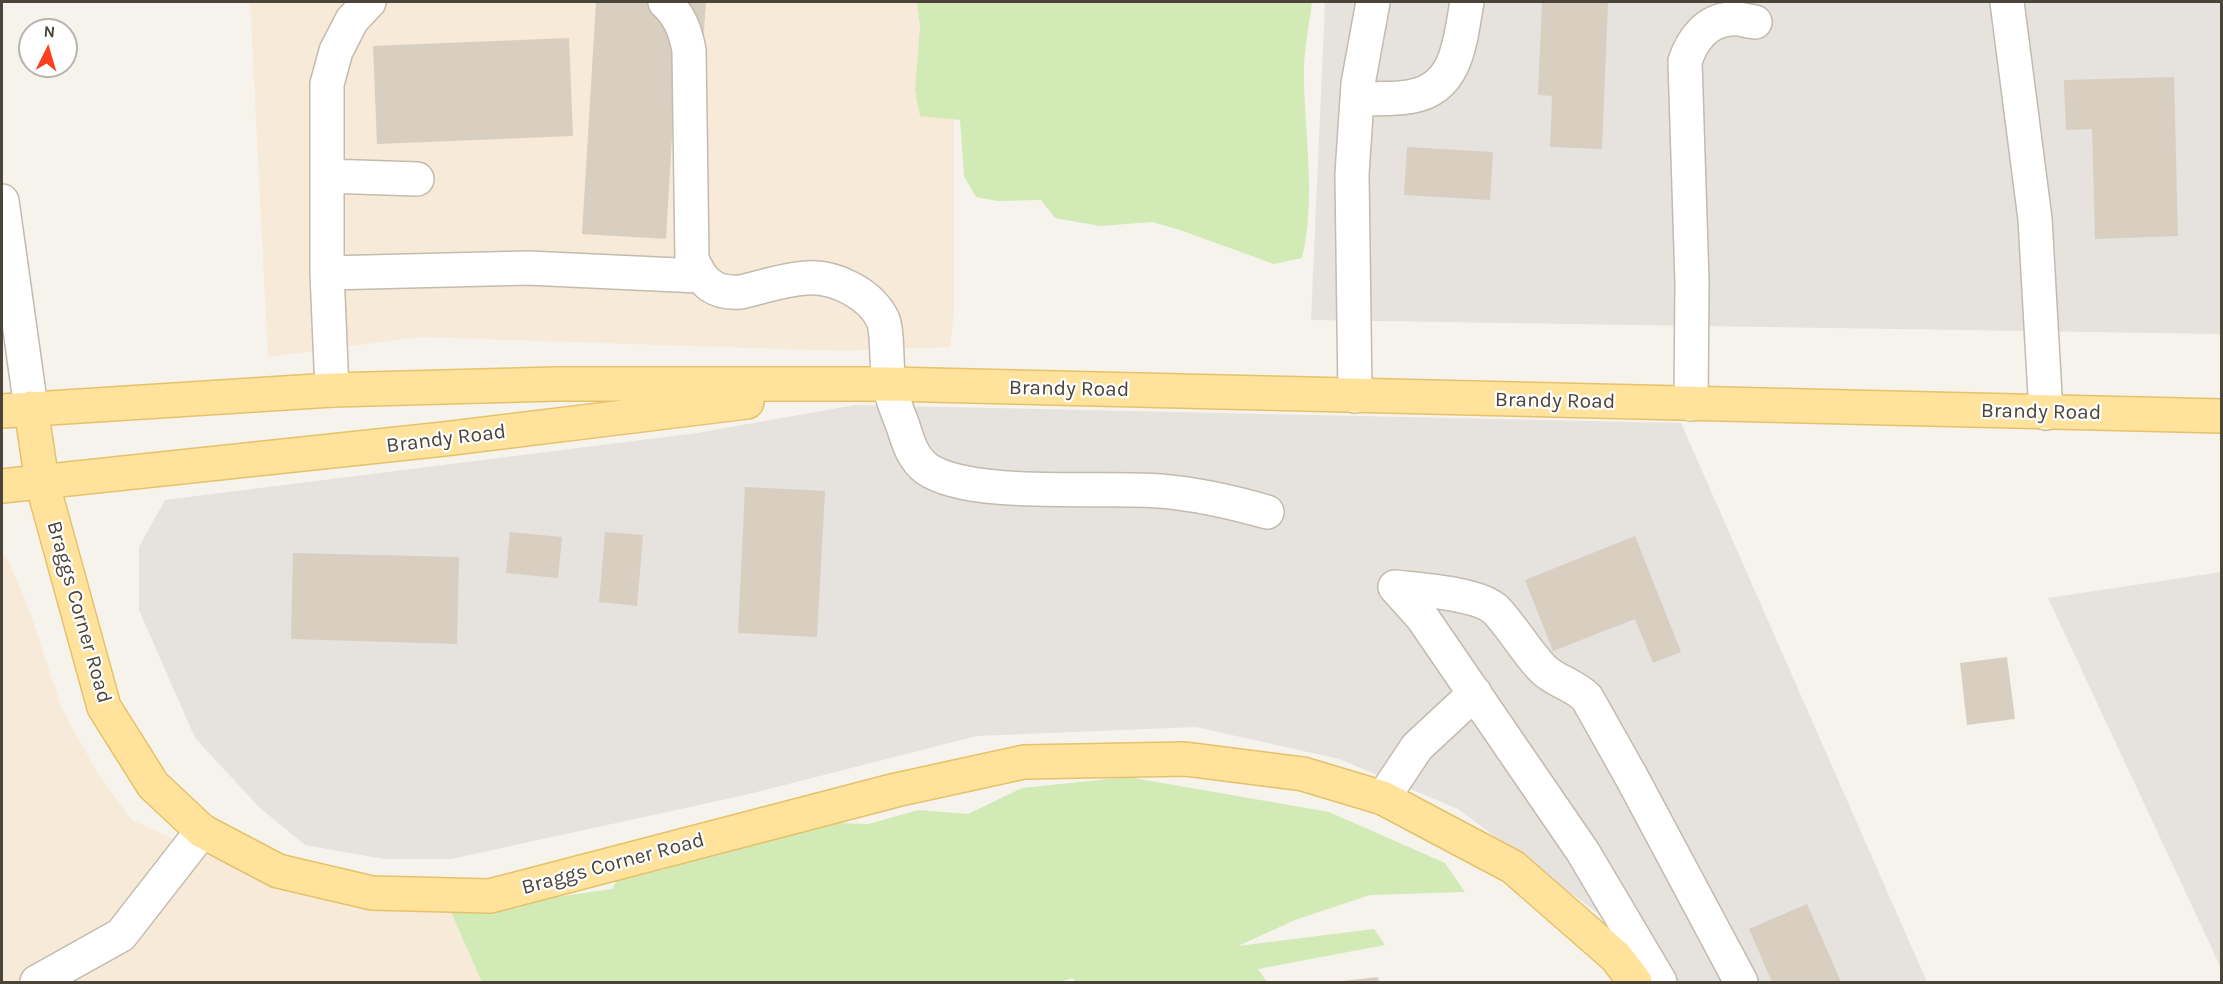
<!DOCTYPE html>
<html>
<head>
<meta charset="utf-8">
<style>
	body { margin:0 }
	#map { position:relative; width:2223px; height:984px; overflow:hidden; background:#f6f3ec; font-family:Karla,sans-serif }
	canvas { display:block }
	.frame { position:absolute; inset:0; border:3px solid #4b4439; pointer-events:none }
	.north { position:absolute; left:18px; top:18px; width:60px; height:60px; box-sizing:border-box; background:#fff; border:2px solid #b7b4b0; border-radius:50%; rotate:5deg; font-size:16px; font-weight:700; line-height:24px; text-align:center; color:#4b4439 }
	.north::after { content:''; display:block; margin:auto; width:21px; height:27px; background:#fc3f1d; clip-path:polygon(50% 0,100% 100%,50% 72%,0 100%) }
</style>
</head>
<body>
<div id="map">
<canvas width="2223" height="984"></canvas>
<div class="frame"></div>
<div class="north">N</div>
</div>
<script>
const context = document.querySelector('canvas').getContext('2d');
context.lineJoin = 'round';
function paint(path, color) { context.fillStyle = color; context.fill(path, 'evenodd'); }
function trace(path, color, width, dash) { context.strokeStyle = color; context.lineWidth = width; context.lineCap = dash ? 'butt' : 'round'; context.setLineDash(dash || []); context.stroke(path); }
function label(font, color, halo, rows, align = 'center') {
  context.font = font + ' Karla,sans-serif'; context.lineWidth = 4.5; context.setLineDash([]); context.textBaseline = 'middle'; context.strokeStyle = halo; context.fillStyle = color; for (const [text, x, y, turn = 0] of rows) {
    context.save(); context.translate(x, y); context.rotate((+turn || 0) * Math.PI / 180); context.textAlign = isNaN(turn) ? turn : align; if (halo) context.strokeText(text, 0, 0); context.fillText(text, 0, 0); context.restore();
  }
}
const commercial = new Path2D(`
	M250,2H917L920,27L915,90L954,119V312L950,347L843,351L420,337L268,357Z
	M2,555L7,558L29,609L62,709L98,774L132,820L270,884L369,908L451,912L487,982H2Z`);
const industrial = new Path2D(`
	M1325,2H2221V334L1311,320Z
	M855,405L1681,423L1927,982H1675L1658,958L1458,809L1339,759L1196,727L977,736L745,795L451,859H384L305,845L259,807L195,738L139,610V547L165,500L697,433Z
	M2221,572H2222L2221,968L2048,598Z`);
const green = new Path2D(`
	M917,2H1312C1309,27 1303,54 1304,79C1305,138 1316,200 1302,258L1274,264L1180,230L1152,222L1100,226L1055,218L1041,200L998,201L976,197L964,176L960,120L920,116L915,90L920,27Z
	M1128,777L1329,812L1445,863L1465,892L1370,895L1295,920L1238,946L1374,929L1385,945L1258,969L1267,982H1076L1073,978L1059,982H482L451,912L612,889L620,873L663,870L695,855L807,822L868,824L919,810L968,814L1022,788Z`);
const building = new Path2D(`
	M596,2H706L700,88L675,86L666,239L582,234Z
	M1542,2H1608L1602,149L1550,147L1552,96L1538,95Z
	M569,38L573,136L377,144L373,46Z
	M2174,77L2178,236L2095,239L2092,129L2066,130L2064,80Z
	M1407,147L1493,152L1490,200L1404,195Z
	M745,487L825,491L817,637L738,633Z
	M510,532L562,537L558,578L506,573Z
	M605,532L643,535L637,606L599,602Z
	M1635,536L1681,652L1653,663L1635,619L1553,651L1525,580Z
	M293,553L459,557L457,644L291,639Z
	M2007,657L2015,719L1967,725L1960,663Z
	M1807,904L1841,982H1772L1749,929Z
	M1378,977L1379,982H1343V981Z`);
const minor = new Path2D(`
	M665,2C680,16 685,30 689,50L692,259C702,283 714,294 741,292C762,287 786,279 807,278C835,276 871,294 883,320C888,332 886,368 889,383C891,398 898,412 903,426C908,442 913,459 927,469C971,499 1104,486 1160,491C1197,494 1232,502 1267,512
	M2007,2L2035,219L2046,413
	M1357,99C1375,98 1396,100 1413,96C1459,87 1460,38 1467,2
	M327,176L417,179
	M2,201L31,408
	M327,273L528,268L699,276
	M332,390L327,273V84L336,51L352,20L369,2
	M1355,396L1352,174L1358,84L1373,2
	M1691,404L1692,282L1685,61C1692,41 1706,20 1731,19C1738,18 1747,21 1755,22
	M1395,587C1420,590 1478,593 1496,610C1513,628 1525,650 1542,668C1555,682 1574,684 1587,698L1632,778L1741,982
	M1395,587L1422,617L1583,852L1660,982
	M1383,798L1417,747L1475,693
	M37,982L121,935L202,831`);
const major = new Path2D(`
	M31,408L42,482L104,707L153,785L202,831L278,871L372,893L490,896L896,790L1024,762L1185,759L1303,774L1383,798L1513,867L1616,957L1635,982
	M2,411L332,390L556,384H889L2222,416
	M2,486L444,439L747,402`);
const streetNames = [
	["Brandy Road",1069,389,1],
	["Brandy Road",1555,401,1],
	["Brandy Road",2041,412,1],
	["Brandy Road",446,439,-7],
	["Braggs Corner Road",79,612,74],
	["Braggs Corner Road",613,864,-15]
];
paint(commercial, '#f7ead8');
paint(industrial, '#e6e2dd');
paint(green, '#d2eab5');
paint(building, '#d8cfc1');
trace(minor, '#c2bbae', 36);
trace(major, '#e6c16a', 36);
trace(minor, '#fff', 33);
trace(major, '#ffe39c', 33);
label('21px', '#4b4439', '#fff', streetNames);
</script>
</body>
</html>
